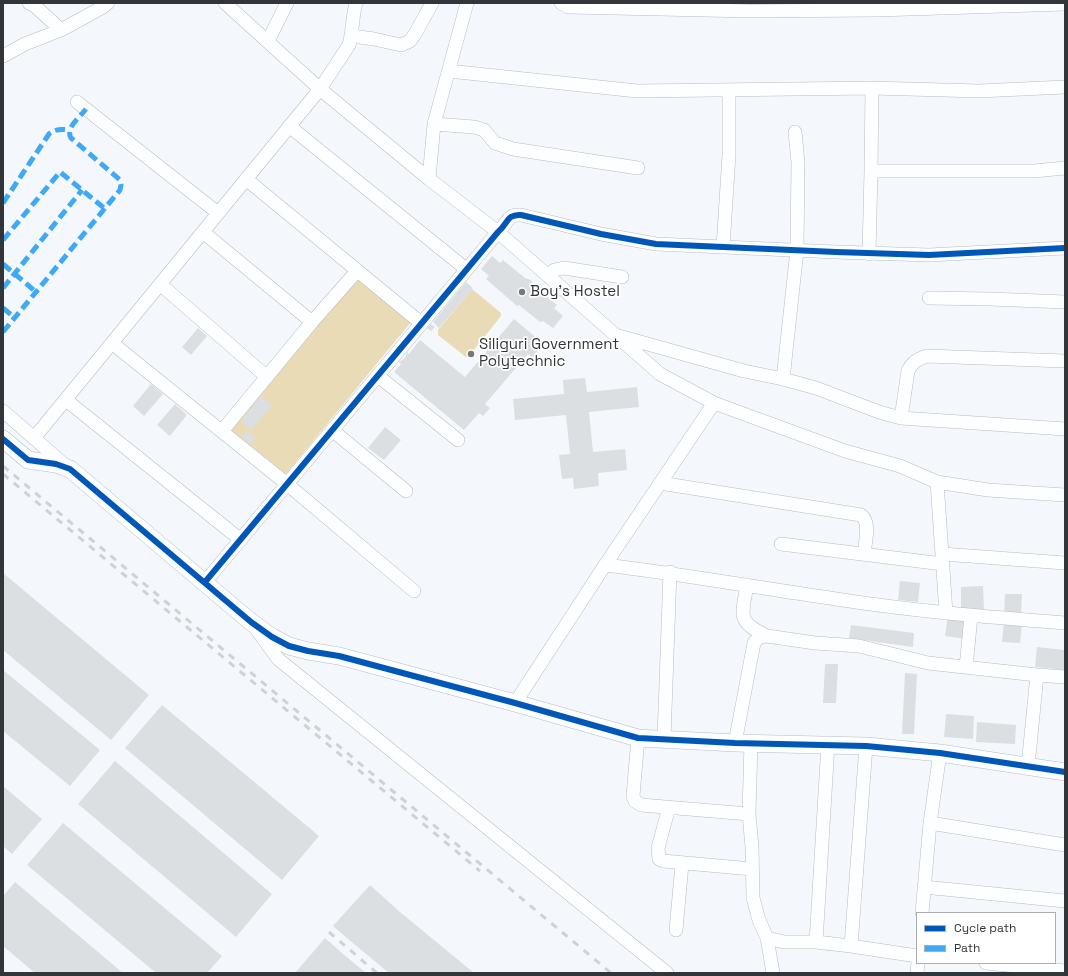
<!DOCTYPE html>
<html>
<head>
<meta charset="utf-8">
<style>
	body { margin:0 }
	#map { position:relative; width:1068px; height:976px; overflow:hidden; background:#f4f8fc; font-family:"Space Grotesk",sans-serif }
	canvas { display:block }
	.frame { position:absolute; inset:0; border:4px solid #323539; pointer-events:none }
	.legend { position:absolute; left:916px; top:912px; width:140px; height:52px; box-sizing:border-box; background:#fff; border:1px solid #adaeb0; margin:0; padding:5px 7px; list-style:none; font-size:12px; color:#323539 }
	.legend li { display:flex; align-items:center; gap:8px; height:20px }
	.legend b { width:20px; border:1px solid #adaeb0 }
</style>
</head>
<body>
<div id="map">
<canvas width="1068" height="976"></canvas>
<div class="frame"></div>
<ul class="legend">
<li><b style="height:5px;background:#0057b8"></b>Cycle path</li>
<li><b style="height:5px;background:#3fa9f5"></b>Path</li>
</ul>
</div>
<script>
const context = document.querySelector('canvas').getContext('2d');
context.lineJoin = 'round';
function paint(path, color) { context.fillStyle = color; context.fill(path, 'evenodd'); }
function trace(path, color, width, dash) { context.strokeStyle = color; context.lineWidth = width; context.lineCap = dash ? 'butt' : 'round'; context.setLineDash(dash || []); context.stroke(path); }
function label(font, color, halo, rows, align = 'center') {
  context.font = font + ' "Space Grotesk",sans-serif'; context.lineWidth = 3.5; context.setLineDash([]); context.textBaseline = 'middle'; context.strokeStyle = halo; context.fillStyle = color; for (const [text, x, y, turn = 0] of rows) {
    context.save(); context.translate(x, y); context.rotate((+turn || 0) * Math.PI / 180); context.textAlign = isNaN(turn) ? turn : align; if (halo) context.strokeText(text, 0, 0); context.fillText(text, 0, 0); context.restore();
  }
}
const green = new Path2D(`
	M356,278L411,322L286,474L231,430Z
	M472,289L501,313V316L469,356L466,357L438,335V330Z`);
const building = new Path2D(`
	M492,256L500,263L503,260L525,278L531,280L534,286L557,305L554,308L563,316L553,328L543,321L540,322L519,305L517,306L486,279L489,276L481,269Z
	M466,282L473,288L439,328L433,322Z
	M514,319L539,340L535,346L539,349L532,358L528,354L485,404L490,408L483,416L479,413L464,430L394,372L401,364L399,362L405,358L407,352L409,354L420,340L465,377Z
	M431,324L435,327L431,331L427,328Z
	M198,328L207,336L191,355L182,347Z
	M585,378L587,392L637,387L639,407L589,412L593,452L625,449L627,470L598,473L599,486L574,489L573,478L562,479L559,455L570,454L566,415L515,420L513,399L564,394L563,380Z
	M151,384L163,394L144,416L133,406Z
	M261,396L272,405L251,430L241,421Z
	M175,404L187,415L170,436L157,425Z
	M385,427L401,440L384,460L368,448Z
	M247,431L256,438L250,444L242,437Z
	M3,573L149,695L111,740L3,650Z
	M900,581L920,583L918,602L898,600Z
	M983,586L984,609L961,610V587Z
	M1005,594H1022L1021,617L1004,616Z
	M948,614L969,617L966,639L945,636Z
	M1004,622L1022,624L1020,643L1002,642Z
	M851,625L914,633L913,647L849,638Z
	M1037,647L1065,650V670L1035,667Z
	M825,664H838L836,703H823Z
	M3,670L100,750L70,786L3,731Z
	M905,673L917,674L914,734H902Z
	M162,705L319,836L282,880L125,748Z
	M946,714L974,716L973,739L944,737Z
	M977,722L1016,725L1015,744L976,742Z
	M115,761L272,894L236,937L78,804Z
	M3,786L42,819L12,854L3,846Z
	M63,823L222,956L207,973H156L27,865Z
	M15,882L123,973H35L3,946V896Z
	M370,885L400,912L474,973H389L348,939L333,926Z
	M325,938L342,953L366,973H295Z`);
const minor = new Path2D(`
	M29,3L35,6L61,30
	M225,3L320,89L429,179L498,232L660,374L714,403L845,451L900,466L937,482L988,490L1065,495
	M561,3L568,7L614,8
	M614,3V8L750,11L877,10L1065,4
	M352,36L374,39L401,45L410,41L415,34L432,3
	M268,41L287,3
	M3,56L25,44L61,30L103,7L108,3
	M449,71L637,91L872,88L979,91L1065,87
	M77,102L218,213
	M434,124L474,127L484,130L495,143L513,149L638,168
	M289,126L466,269
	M871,171L872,88
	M246,179L421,323
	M429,179L434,124L467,3
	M203,232L312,322
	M723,247L729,155V90
	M869,254L871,171H1034L1065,168
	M549,277L554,270L564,268L622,277
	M160,284L267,377
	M929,298L990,299L1065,302
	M619,336L744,371L783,379L816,388L879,412L901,418L1065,429
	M112,343L287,484L414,591
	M378,376L458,440
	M783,379L797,250L798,162L795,132
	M66,400L241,540
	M3,411L67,467
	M901,418L908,371C912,362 918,359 927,356L1065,361
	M332,430L406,491
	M222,431L312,322L357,271
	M34,438L320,89L349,45C353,31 352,17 356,3
	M937,482L946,613
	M660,483L861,515C871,522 865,543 864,554
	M781,544L943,564
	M942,554L1065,563
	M605,565C682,574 759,588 836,599C912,611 988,617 1065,623
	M205,582L498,232C508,224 506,214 521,215L601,234L656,244L836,252L929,255L1065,248
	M747,585C742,616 736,621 767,636
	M257,630L278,659L667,973
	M966,667L971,616
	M515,703L605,565L714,403
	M638,738L633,796L635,801L641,805L749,814
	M664,738L670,572
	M735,743L754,643L759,637L767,636L815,643L859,646L928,663L1037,675L1065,677
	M751,743L749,814L752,847L753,898L759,920L767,938L773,973
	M1028,766L1037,675
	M669,807L658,848L659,859L663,861L752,869
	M930,823L1065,845
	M924,887L1065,901
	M922,913L930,823L940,753
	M676,930L682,864
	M767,938L784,942H816L851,946L917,956
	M816,942L828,744
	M851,946L866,746
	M986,963L1065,971
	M917,973L918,963`);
const tertiary = new Path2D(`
	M3,439L28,460L56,464L70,469L251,622L272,637L289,646L308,651L339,656L515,703L638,738L735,743L866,746L940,753L1065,772`);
const rail = new Path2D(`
	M3,466L611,973
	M3,474L480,871
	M329,932L377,973`);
const quiet = new Path2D(`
	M3,203L49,134C55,129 61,129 69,130
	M3,240L60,172L104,208
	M3,264L36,292
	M3,288L82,190
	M3,308L15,318
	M3,332L120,190L121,185L120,180L71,138C65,128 80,117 86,109`);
const cycleway = new Path2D(`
	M3,439L28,460L56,464L70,469L251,622L272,637L289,646L308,651L339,656L515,703L638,738L735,743L866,746L940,753L1065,772
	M205,582L498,232C508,224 506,214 521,215L601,234L656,244L836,252L929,255L1065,248`);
const markers = [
	[522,292,4,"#76797d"],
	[471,354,4,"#76797d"]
];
const poiNames = [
	["Boy's Hostel",530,292],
	["Siliguri Government",479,345],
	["Polytechnic",479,362]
];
paint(green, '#eadbb7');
paint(building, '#dcdfe2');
trace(minor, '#b9bcc0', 14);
trace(tertiary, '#b9bcc0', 18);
trace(minor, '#fdfeff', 13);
trace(tertiary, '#fdfeff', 17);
trace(rail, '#d0d1d2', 3, [7, 7]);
trace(quiet, '#3fa9f5', 5, [10, 5]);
trace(cycleway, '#0057b8', 6);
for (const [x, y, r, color] of markers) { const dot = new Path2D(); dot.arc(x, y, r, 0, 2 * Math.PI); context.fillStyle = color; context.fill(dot); trace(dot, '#fff', 1.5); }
label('15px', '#323539', '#fff', poiNames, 'left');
</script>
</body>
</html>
